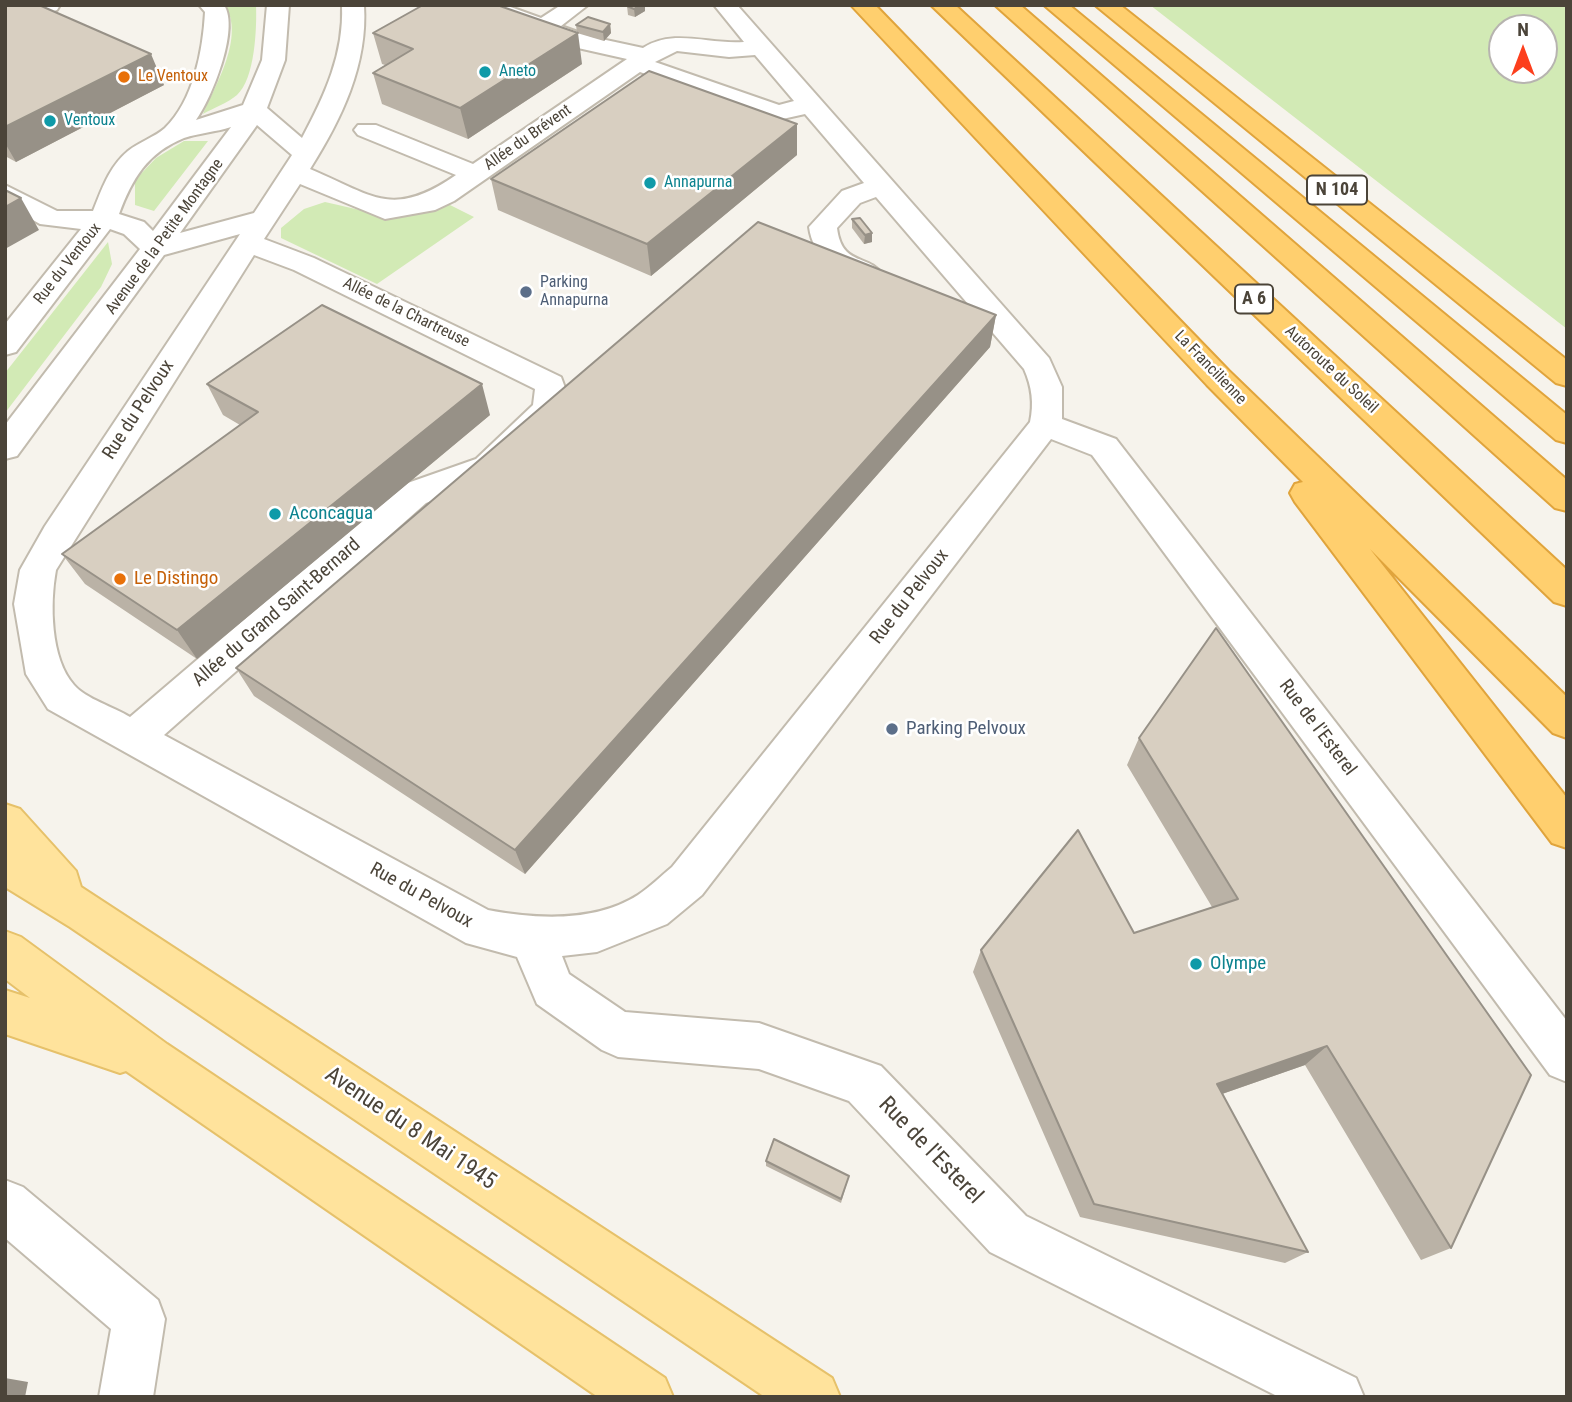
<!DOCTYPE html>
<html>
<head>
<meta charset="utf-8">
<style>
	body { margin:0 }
	#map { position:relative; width:1572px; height:1402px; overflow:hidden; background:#f6f3ec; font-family:"Roboto Condensed",sans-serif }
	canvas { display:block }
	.frame { position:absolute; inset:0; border:7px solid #4b4439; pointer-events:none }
	.north { position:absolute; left:1488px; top:14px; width:70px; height:70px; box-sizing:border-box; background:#fff; border:2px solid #b7b4b0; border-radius:50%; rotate:0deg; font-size:19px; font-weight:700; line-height:28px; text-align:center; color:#4b4439 }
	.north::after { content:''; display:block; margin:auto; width:24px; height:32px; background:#fc3f1d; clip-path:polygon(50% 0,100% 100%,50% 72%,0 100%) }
</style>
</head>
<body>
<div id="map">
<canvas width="1572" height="1402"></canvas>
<div class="frame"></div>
<div class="north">N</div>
</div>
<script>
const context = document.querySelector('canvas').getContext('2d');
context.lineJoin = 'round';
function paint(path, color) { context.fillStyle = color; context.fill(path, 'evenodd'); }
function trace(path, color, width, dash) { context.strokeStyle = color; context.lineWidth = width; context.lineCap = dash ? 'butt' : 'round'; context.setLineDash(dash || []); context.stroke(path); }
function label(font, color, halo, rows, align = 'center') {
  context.font = font + ' "Roboto Condensed",sans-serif'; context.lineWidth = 5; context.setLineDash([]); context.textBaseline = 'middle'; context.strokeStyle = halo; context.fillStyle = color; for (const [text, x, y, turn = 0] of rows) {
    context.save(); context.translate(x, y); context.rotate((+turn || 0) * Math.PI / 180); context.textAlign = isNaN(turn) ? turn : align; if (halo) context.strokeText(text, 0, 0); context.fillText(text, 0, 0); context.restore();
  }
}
const green = new Path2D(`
	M225,5H256C257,28 255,79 237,95C228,103 213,108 203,114C216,84 245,37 225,5Z
	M1150,5H1567V329ZM1544,28V70H1502V28Z
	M184,141H208L154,211L135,205V180L156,158Z
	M325,202L395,218L429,212L448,204L474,217L377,284L281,238V228L304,209Z
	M108,242L112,264L101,287L5,413V373Z`);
const minor = new Path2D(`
	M25,5H60L57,10L5,26V12Z
	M199,5H224C240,29 211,100 196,120L243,105L262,60L267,5H289L285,60L267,108L302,138C325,95 344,54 342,5H364C368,65 341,120 310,169C374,196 392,219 456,175L358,135L354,130L358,125H376L473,164L627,59L578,48L476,10L473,5H505L541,18L561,5H588L561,26L592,37L643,48C674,28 710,45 744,42L714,5H737L1049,358L1062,387V419L1116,439L1567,1021V1082L1550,1075L1092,455L1051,439L702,895L667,924L597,952L562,956L569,974L625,1012L759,1023L881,1066L1026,1216L1356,1378L1364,1397H1279L990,1252L849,1101L759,1069L618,1057L602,1050L537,1004L517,957L466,943L48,709L26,674L14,604L20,570L45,526L240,234L164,255L17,456L5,459V425L140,249L124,234L110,229L16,352L5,355V324L81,229L40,224L5,204V185L57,211H93C102,189 109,167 128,151C139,142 155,137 165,128C194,100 203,49 205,12ZM677,51L729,57L755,55L794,101L779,105L655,62ZM640,72L769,118L778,120L805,114L864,183L842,191L809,227C813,259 846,290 879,281L883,275C868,253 842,267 837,228L860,203L876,197L1024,369C1032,387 1034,403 1030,422L672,867C661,876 650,887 638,895C594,923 536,919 488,910L164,735L426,503L500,475L558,418L568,396L561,377L314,258L264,239L300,184L385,219L435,210L454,201ZM257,125L292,155L254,213L180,233ZM231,127L153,231L144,222L119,214C132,179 147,153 184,138C199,133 216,132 231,127ZM254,255L294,270L535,389L533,405L476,459L402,485L130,717C114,707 86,699 74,685C50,658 50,603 56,570Z
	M5,1180L23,1187L158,1300L165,1319L153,1397H99L111,1329L5,1238Z`);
const major = new Path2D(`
	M5,804L20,809L76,871L81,887L832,1378L840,1397H765L70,927L5,887Z
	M5,931L21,937L167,1044L665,1378L673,1397H598L126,1071L120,1073L5,1034V990L30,998L5,979Z`);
const highway = new Path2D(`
	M851,5H875L1229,371L1567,697V738L1553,733L1370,549L1567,798V848L1552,843L1295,502L1290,493L1295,484L1303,482L1207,385Z
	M931,5H955L1567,570V606L1554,602Z
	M995,5H1020L1567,480V511L1555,508Z
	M1044,5H1069L1567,415V443L1556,440Z
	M1095,5H1120L1567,360V386L1556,383Z`);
const wall = new Path2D(`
	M5,5L164,85L16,162L5,156Z
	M627,6L645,11L635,17L628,15Z
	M610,24L611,33L604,41L577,33L576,25Z
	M373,33L582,64L468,139L382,104L373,73L385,65L382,64Z
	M797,155L651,276L498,210L491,179Z
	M852,219L872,242L864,244L852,228Z
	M996,315L990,347L525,874L254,696L236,668Z
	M207,384L490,415L197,659L85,584L62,554L240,425L223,415Z
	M1139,738L1451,1248L1421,1260L1305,1065L1222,1094L1308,1252L1285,1263L1080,1217L973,972L981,950L1134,933L1212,907L1127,765Z
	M766,1161L849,1176L841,1203L766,1166Z`);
const shadedWall = new Path2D(`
	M640,5H645V11L635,17L634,9Z
	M610,24L611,33L604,41L603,32Z
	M578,33L582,64L468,139L460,108Z
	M151,54L164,85L16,162L5,143V127Z
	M797,124V155L651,276L647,244Z
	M21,198L39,230L5,249V207Z
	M872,233V242L864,244L865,235Z
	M996,315L990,347L525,874L515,850Z
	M482,384L490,415L197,659L177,630Z
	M1327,1046L1305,1065L1199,1102L1217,1084Z
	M5,1378L28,1382L25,1397H5Z`);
const building = new Path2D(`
	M5,5H39L151,54L5,127Z
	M423,5H497L578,33L460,108L373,73L413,49L373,33Z
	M629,5H640L634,9L627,6Z
	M588,17L610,24L603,32L576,25Z
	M649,71L797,124L647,244L491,179Z
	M5,190L21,198L5,207Z
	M860,218L872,233L865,235L852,219Z
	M758,222L996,315L515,850L236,668Z
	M322,305L482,384L177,630L62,554L258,412L207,384Z
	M1216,628L1531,1075L1451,1248L1327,1046L1217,1084L1308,1252L1094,1204L981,950L1078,830L1134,933L1238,899L1139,738Z
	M774,1139L849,1176L841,1199L766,1161Z`);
const markers = [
	[485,72,7,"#0f9aa8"],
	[124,77,7,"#e8710a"],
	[50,121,7,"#0f9aa8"],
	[650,183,7,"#0f9aa8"],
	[526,292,7,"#5c6f8a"],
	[275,514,7,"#0f9aa8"],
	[120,579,7,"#e8710a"],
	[892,729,7,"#5c6f8a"],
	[1196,964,7,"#0f9aa8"]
];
const farCulturenames = [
	["Aneto",499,72],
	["Ventoux",64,121],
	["Annapurna",664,183]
];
const farFoodnames = [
	["Le Ventoux",138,77]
];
const farStreetnames = [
	["Allée du Brévent",528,138,-35],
	["Avenue de la Petite Montagne",165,237,-54],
	["Rue du Ventoux",68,264,-52],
	["Allée de la Chartreuse",406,313,26],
	["La Francilienne",1210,368,46],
	["Autoroute du Soleil",1331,370,43]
];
const farServicenames = [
	["Parking",540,283],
	["Annapurna",540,301]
];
const shields = [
	[1337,190,60],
	[1254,299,38]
];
const shieldNames = [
	["N 104",1337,190],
	["A 6",1254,299]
];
const streetNames = [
	["Rue du Pelvoux",139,410,-57],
	["Rue du Pelvoux",910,597,-52],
	["Allée du Grand Saint-Bernard",277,613,-41],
	["Rue de l'Esterel",1317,728,53],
	["Rue du Pelvoux",421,896,29]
];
const cultureNames = [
	["Aconcagua",289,514],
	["Olympe",1210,964]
];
const foodNames = [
	["Le Distingo",134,579]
];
const serviceNames = [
	["Parking Pelvoux",906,729]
];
const nearStreetnames = [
	["Avenue du 8 Mai 1945",410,1129,34],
	["Rue de l'Esterel",930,1151,46]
];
paint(green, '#d2eab5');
trace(minor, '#c2bbae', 4);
trace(major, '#e6c16a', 4);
trace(highway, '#e0a43c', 4);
paint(minor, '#fff');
paint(major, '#ffe39c');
paint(highway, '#ffcf6e');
paint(wall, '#bab2a6');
paint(shadedWall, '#979187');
paint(building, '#d8cfc1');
trace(building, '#979187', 2);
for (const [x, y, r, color] of markers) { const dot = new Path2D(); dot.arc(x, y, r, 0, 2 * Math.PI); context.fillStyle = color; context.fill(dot); trace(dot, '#fff', 2.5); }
label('16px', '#0d838f', '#fff', farCulturenames, 'left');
label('16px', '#c56008', '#fff', farFoodnames, 'left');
label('16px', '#4b4439', '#fff', farStreetnames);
label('16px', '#4e5e75', '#fff', farServicenames, 'left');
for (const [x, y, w] of shields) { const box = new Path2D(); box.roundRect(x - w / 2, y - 14.5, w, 29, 5); context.fillStyle = '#fff'; context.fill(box); trace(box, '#4b4439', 2); }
label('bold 18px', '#4b4439', null, shieldNames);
label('19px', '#4b4439', '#fff', streetNames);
label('19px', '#0d838f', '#fff', cultureNames, 'left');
label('19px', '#c56008', '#fff', foodNames, 'left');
label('19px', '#4e5e75', '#fff', serviceNames, 'left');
label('23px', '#4b4439', '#fff', nearStreetnames);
</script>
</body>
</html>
